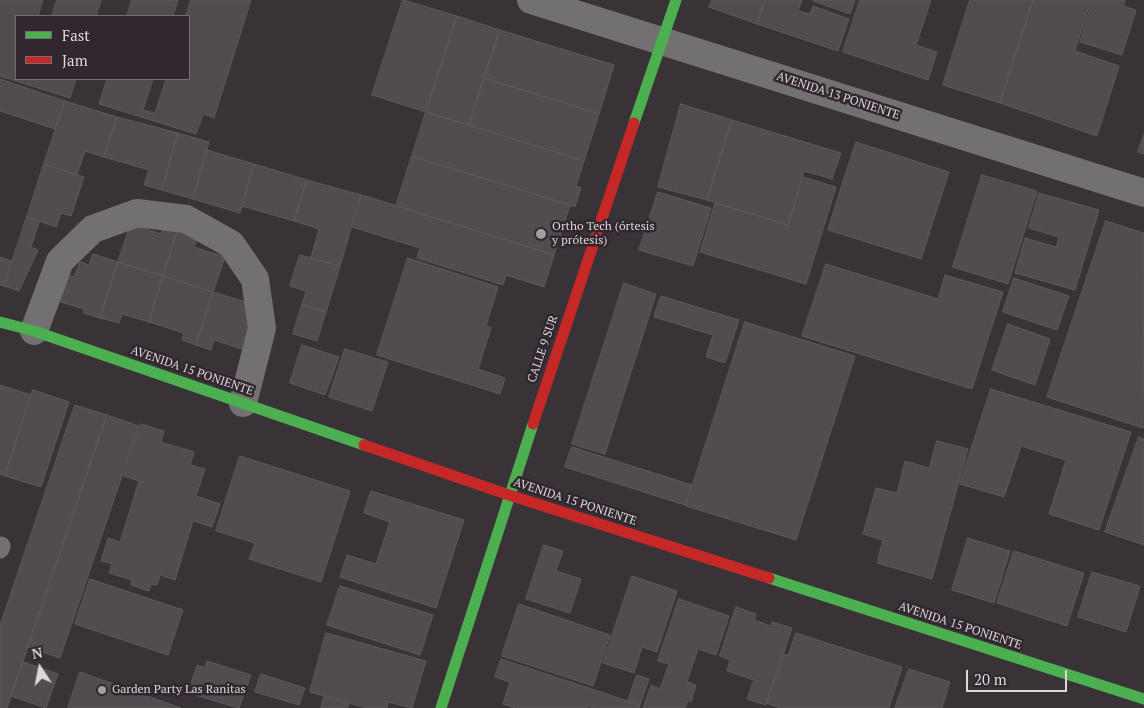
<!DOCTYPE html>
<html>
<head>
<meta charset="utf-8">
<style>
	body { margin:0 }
	#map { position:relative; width:1144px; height:708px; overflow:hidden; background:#393337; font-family:"PT Serif",serif }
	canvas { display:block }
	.legend { position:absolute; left:15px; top:15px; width:175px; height:65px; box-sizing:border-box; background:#31272e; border:1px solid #766d73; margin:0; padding:6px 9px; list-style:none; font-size:15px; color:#ddd6db }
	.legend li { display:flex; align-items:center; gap:10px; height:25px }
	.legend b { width:25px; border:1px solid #766d73 }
	.north { position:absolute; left:15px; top:643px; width:50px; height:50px; -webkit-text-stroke:4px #31272e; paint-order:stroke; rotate:349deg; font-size:14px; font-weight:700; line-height:20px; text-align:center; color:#ddd6db }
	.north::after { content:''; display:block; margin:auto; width:18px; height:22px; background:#ddd6db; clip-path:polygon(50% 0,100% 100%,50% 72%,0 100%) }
	.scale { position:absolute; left:966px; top:670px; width:101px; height:22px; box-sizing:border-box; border:2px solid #ddd6db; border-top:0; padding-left:6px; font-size:15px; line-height:18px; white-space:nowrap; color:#ddd6db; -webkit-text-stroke:4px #31272e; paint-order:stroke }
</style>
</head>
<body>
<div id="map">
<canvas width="1144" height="708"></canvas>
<ul class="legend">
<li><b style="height:6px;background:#4caf50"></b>Fast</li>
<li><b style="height:6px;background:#c62828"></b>Jam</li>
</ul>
<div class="north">N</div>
<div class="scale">20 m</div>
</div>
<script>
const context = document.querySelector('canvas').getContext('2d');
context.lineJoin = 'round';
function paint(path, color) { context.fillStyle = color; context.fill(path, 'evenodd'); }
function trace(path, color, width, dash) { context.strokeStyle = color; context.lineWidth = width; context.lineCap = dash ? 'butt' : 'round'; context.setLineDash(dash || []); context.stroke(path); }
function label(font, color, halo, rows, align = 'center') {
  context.font = font + ' "PT Serif",serif'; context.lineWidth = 5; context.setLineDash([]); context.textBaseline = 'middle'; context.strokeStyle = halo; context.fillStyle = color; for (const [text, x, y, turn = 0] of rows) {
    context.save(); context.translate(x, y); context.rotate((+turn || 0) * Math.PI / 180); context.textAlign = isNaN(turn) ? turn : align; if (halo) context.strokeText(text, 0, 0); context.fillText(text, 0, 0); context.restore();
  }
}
const building = new Path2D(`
	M0,0H43L38,16H16V79H76L70,98L0,76Z
	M57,0H101L96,16H52Z
	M132,0H178L173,16H127Z
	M191,0H251L214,118L203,114L196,134L99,104L107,79H153L143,110L155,113L166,79H189V16H186Z
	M403,0L457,16L426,112L372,95Z
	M712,0H765L757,24L709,7Z
	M765,0H802L798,11L810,14L813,6L849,19L838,51L757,24Z
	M814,0H855L850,14L813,1Z
	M860,0H931L916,45L937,52L928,80L843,52Z
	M970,0H1033L1000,103L943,85Z
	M1033,0H1091L1075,51L1119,66L1097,136L1000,103Z
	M1093,0H1125L1123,6L1136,10L1122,55L1080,42Z
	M457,16L500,30L469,125L426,112Z
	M500,30L614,65L599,114L484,78Z
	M484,78L599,114L584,161L469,125Z
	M0,79L65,101L55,129L0,111Z
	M65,101L117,117L104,157L85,151L77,175L44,164Z
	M681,104L732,120L707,200L658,187Z
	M426,112L584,161L576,186L581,188L575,207L412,156Z
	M117,117L178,133L162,190L144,185L149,170L104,157Z
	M732,120L841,153L832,179L804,171L788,225L707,200Z
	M178,133L209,142L193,199L162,190Z
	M1144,134V154L1138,152Z
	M856,142L949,172L921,259L828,230Z
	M207,150L254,164L240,213L193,199Z
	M412,156L570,205L554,255L396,206Z
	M44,164L84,177L71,216L61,213L56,227L27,217Z
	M254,164L307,180L294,221L242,206Z
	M982,175L1037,191L1008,284L953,267Z
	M803,177L836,187L806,284L700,252L715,203L788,225Z
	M307,180L361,195L340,266L311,258L319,229L294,221Z
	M658,192L711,208L693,266L639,250Z
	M1039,193L1099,210L1075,290L1015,273L1025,238L1056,247L1059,237L1029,228Z
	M362,195L554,255L544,287L506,275L503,285L417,258L420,248L352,227Z
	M27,217L39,222L31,247L38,250L19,291L4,286Z
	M1106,221L1144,233L1143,428L1047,397Z
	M131,224L161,234L164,225L178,229L163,276L118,262Z
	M178,229L198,236L194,247L225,257L213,292L163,276Z
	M93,254L118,262L100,318L83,313L84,309L54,300L62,273L74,277L80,262L89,265Z
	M300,255L340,266L326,312L302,305L306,291L290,286Z
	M0,257L12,261L4,286L0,285Z
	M408,258L498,287L486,326L491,328L478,369L505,378L500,394L377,355Z
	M118,262L163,276L149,322L122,314L119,323L100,318Z
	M826,264L938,299L945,275L1003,292L972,389L802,336Z
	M163,276L213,292L196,345L182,340L184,333L149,322Z
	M1014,278L1069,296L1057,330L1003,312Z
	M624,283L656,294L605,454L572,444Z
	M213,292L252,304L245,322L253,325L245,350L214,340L211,350L196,345Z
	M661,296L739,320L725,363L706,357L713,335L654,317Z
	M302,305L326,312L317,341L293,334Z
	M745,322L855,356L796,540L686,506Z
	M1008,324L1050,339L1035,385L992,370Z
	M302,345L339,357L325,395L290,383Z
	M345,349L388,362L372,411L329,397Z
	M0,385L31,395L5,476L0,474Z
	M991,389L1131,432L1099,530L1049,514L1066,460L1021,446L1004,497L960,484Z
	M33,390L69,402L41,487L5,476Z
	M75,405L107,415L7,708H0V626Z
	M107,415L139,426L60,658L28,647Z
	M141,424L164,431L161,442L194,452L190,465L205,469L196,496L220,504L212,527L193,521L175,580L160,575L157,585L151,584L149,591L131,585L132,580L109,573L112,564L101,561L108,538L120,542L139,481L124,476Z
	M1139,437L1144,439V545L1105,532Z
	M937,441L968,449L932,579L877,563L883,540L863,534L876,488L897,493L905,461L929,468Z
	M572,447L692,485L685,505L565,467Z
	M240,456L350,491L321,582L249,559L255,543L216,531Z
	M371,491L464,520L436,608L340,577L347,555L376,564L390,522L364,513Z
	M968,538L1010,551L994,603L952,590Z
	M544,545L563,551L556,571L581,579L570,613L526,599Z
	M1014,551L1084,573L1067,626L997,603Z
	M1092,572L1140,586L1126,632L1078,617Z
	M632,576L677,591L657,652L642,647L634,673L603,663Z
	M90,579L183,610L168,655L75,624Z
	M340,586L433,615L420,655L327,625Z
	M679,599L729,616L716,655L698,649L687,682L696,685L691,702L688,700L685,708H643L651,685L660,689L669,664L658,661Z
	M519,604L610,635L593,686L502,656Z
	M736,607L756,614L754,620L771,626L772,622L792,628L766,705L747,699L754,680L727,671L730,660L720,656Z
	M326,633L426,661L412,708L388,702L387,708H367L310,692Z
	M796,633L902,667L889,708H781L766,703L783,654L788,655Z
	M501,659L640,705L639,708H594L587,706V708H515L503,704L510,682L495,677Z
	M207,661L251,675L239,708L188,693L197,665L205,668Z
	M23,662L58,674L46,708L11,696Z
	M909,669L950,682L942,708H895Z
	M80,672L181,708H68Z
	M261,674L305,688L299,705L255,692Z
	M637,675L649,679L640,705L628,701Z
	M324,697L349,704L347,708H321Z`);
const lane = new Path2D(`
	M0,549L1,546`);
const street = new Path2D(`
	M531,0L1144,193
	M34,331L60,261L93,229L137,213L186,219L231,244L255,279L262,328L243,403`);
const fast = new Path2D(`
	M634,123L676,0
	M0,322L34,331L364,445
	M769,578L1144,699
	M441,708L533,424`);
const jam = new Path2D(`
	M533,424L634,123
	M364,445L509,495L769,578`);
const markers = [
	[541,234,6,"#a49da2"],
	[102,690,5,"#a49da2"]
];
const streetNames = [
	["AVENIDA 13 PONIENTE",838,96,18],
	["CALLE 9 SUR",543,349,-71],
	["AVENIDA 15 PONIENTE",192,371,19],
	["AVENIDA 15 PONIENTE",575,502,18],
	["AVENIDA 15 PONIENTE",960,626,18]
];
const poiNames = [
	["Ortho Tech (órtesis",552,227],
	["y prótesis)",552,241],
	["Garden Party Las Ranitas",112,690]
];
paint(building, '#514c4f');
trace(building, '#5d585b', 1);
trace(lane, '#737072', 19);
trace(street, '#737072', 28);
trace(fast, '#4caf50', 11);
trace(jam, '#c62828', 11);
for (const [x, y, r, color] of markers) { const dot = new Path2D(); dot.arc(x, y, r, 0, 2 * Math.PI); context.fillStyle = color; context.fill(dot); trace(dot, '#31272e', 2); }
label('12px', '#ddd6db', '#31272e', streetNames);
label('12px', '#ddd6db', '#31272e', poiNames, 'left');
</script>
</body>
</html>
